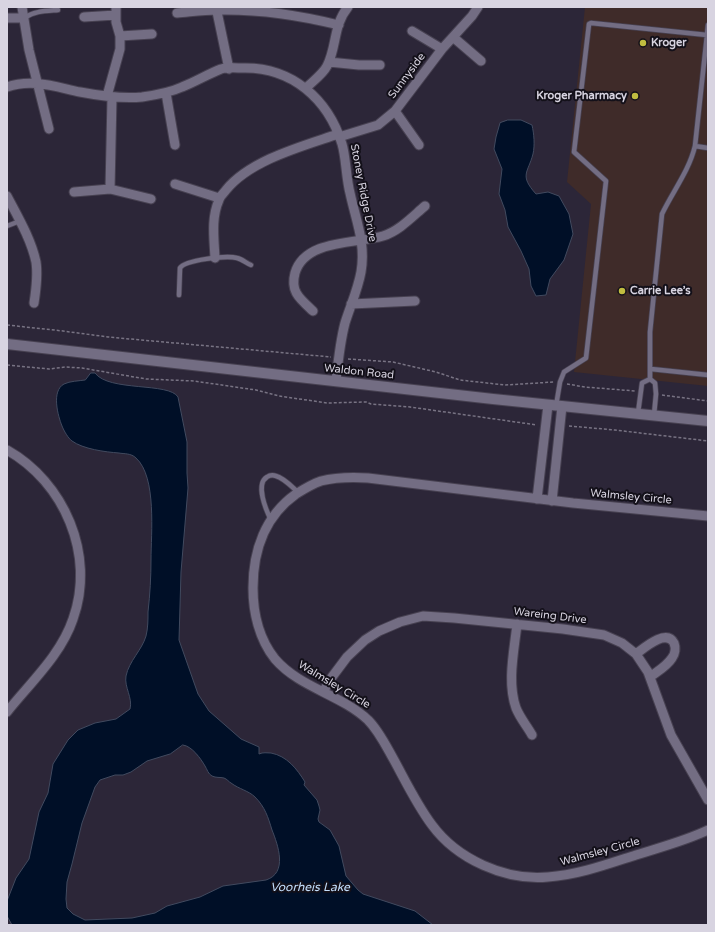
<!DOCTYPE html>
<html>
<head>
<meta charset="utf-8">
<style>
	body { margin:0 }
	#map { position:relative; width:715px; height:932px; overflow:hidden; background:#2c2638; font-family:"Varela Round",sans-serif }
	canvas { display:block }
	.frame { position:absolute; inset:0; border:8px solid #d8d4e1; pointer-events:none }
</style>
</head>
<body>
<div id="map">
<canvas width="715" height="932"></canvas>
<div class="frame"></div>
</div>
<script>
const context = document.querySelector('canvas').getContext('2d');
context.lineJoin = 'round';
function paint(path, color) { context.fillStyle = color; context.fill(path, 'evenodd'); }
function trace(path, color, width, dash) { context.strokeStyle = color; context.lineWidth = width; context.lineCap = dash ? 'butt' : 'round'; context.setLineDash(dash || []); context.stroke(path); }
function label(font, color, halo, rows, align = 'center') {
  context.font = font + ' "Varela Round",sans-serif'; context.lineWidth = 4; context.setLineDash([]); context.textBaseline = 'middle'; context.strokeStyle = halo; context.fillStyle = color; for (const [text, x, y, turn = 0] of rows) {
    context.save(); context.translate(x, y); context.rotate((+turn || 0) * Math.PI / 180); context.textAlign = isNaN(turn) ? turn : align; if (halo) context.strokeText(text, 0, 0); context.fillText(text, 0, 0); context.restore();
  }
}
const commercial = new Path2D(`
	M585,7H708V386L574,372L591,204L567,182Z`);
const water = new Path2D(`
	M508,120H521L532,125C534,134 535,145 533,154C528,173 519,175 536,194L548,192L559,196L569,214L573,234L564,260L550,279L546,295L536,296L531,286L529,269L521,251L508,227L505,210L499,194L502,169L494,149L496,137L500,123Z
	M91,373H95C109,392 169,382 178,397L187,442V473L188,488L181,572L179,640L198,694L209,711L241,739L259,747V754C263,752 267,753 271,753C287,756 297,769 305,782L304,785L317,800L319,806L320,810L318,819L319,822L330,830L339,846L346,876L358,890L363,894L415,911L433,925H12L7,916V901L16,878L29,859L39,812L48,793L53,764L68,740L78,730L95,723L116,719L130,709C133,698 124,687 126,676C129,661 142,650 146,636C148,628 148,620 148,612C150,594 151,577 151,560C151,534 157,477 136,458C131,453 124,454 119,453C105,452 83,449 72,441C68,438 64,431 62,426C58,416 51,391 64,384C70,381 79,381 85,380ZM183,745C192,746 201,759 205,766C207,769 208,774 212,776C216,778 220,777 224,778C227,779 229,782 231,783C239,789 249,791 255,797C265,807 268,817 272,830C278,845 288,873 266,880L223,886L200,897L167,906L155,913L132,918L85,920L73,914L67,908L66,899L67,882L72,864L82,823L95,787L100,780L115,775H123L131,772L147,761L170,754Z`);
const path = new Path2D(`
	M7,325L63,331L108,337L331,357
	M348,359L393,362L436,372L460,380L505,385L554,382
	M7,365L49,369L65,367L82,368L146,379L194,381L256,390L279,396L327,403L366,402L371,404L410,407L537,425
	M567,384L585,387L635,391
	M662,395L708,401
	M569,426L615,430L708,441`);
const service = new Path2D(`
	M24,18C34,11 46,11 58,10
	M707,35L708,25
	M7,226L20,221
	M179,295L180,268C185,260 227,255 237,258C242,259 246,263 251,265
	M651,369L708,375
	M650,379V332L662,214C673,191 689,171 695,146L708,148
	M556,406L560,382L564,372L586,358L606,181L574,152L589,24L591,23L707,35L695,146
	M638,413L642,383L650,379L655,383L656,394L654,415
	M271,520C266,510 255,484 267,477C270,475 273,475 276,476C284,478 292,487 299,493`);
const minor = new Path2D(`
	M22,7L29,50L49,129
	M216,7L229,69
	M177,13C190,12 203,10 217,10C258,9 299,15 339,25
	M84,17L116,15
	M7,18H24
	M412,31L442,49
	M120,36L152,34
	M453,37L481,61
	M329,62L359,65H380
	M7,87C32,78 56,87 80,92C101,96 122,99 142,97C156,95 169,93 182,87C195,82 208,74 221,69C228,67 237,68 243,68C292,67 328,99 342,144C346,157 346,178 350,193C356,221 366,243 361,272C358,289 350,307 345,323C340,342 338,362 336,381
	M306,88C312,82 323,74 327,66C337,47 333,25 348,7
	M166,93L175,145
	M107,96L120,49V36L116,22V7
	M395,111L419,145
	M339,137L378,125L395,111L442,49L472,16L478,7
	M175,184L219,198
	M110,189L112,97
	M74,192L110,189L151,199
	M7,196C18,217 31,239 36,262C38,275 36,290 34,303
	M215,258C214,238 211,218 219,200C220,196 224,193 226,190C250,160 303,146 338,134
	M351,304L415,301
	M313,311C300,299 290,292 295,273C305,239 356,244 383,236C399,231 412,217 425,206
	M7,450C64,482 96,555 73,619C61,655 30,683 7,712
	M537,499L548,405
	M552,501L562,406
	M708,516L573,503L368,478C352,477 337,477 321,481C312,484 304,489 296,494C265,516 253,551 253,588C253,612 259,639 275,659C300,688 340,694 368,720C379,731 386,746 394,760C406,782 417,805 432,825C457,859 505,881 548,877C578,875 608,864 636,855C661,847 685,841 708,830
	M517,624C514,652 507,682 516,708C520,718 527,726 532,735
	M636,654C643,649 666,628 674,643C676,648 675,654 672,658C667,666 658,671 650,677
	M323,692L332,677L347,657L365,640L379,631L400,622L423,616L454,618L563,629L604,635L622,643L636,654L648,672L671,735L708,800`);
const tertiary = new Path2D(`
	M7,344L493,399L708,421`);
const markers = [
	[643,43,4,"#c1bd40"],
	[635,96,4,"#c1bd40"],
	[622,291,4,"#c1bd40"]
];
const poiNames = [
	["Kroger",651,43],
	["Kroger Pharmacy",627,96,"right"],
	["Carrie Lee’s",630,291]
];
const streetNames = [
	["Sunnyside",407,76,-53],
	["Stoney Ridge Drive",363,193,79],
	["Waldon Road",359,372,6],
	["Walmsley Circle",631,497,5],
	["Wareing Drive",550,616,7],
	["Walmsley Circle",334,685,31],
	["Walmsley Circle",600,852,-15]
];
const waterNames = [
	["Voorheis Lake",310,888]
];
paint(commercial, '#3f2b29');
paint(water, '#000f27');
trace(water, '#414a5f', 1);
trace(service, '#474151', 6);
trace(minor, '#474151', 11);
trace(tertiary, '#474151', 12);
trace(path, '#787383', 1.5, [3, 2]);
trace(service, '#736d83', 4.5);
trace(minor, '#736d83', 9);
trace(tertiary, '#736d83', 10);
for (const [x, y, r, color] of markers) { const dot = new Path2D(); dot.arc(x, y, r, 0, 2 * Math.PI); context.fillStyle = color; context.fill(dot); trace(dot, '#131019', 1.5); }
label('bold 11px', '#d8d4e1', '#131019', poiNames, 'left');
label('11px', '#d8d4e1', '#131019', streetNames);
label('italic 12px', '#c4dffd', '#131019', waterNames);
</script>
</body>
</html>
